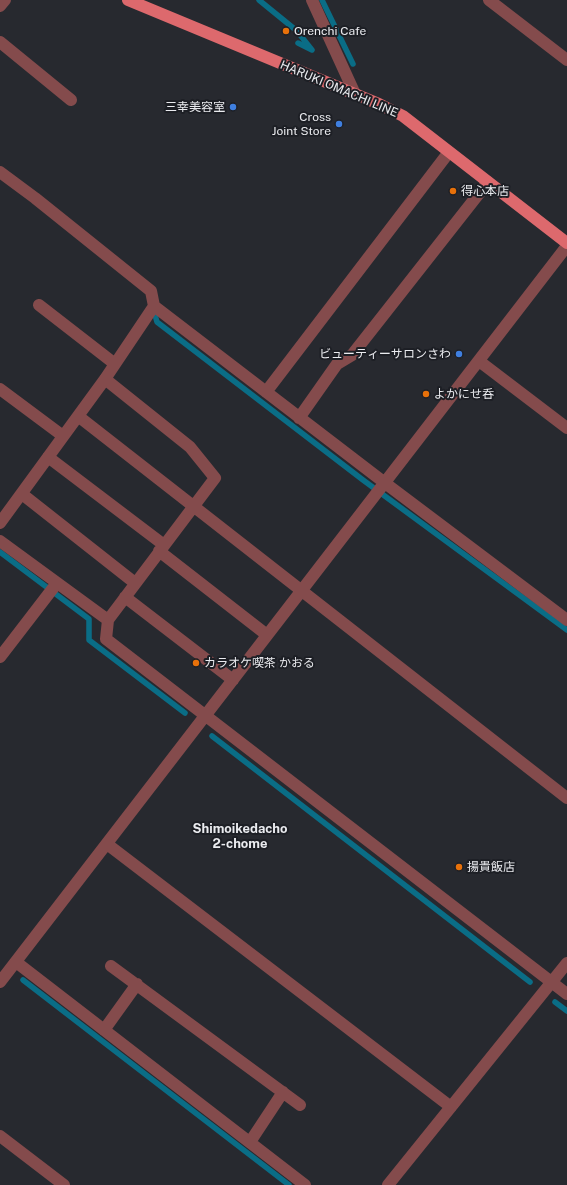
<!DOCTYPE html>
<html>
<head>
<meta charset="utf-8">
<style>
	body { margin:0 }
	canvas { display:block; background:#27292f }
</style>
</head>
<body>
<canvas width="567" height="1185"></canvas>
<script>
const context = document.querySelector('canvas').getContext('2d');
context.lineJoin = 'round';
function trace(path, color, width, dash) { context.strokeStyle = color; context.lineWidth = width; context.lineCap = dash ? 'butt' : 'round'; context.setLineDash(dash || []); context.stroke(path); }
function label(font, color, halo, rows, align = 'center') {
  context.font = font + ' "Public Sans","Noto Sans JP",sans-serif'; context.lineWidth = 4; context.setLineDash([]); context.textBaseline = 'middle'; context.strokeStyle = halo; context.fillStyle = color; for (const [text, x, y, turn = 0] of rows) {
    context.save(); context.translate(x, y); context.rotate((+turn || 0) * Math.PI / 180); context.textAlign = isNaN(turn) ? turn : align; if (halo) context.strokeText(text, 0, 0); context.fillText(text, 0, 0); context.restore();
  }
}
const stream = new Path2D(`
	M259,0L297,31L312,50L298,43
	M322,0L353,64
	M153,308L157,322L363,480L567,630
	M0,552L89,619V640L185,713
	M212,736L530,982
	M23,980L289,1185
	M555,1002L567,1011`);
const minor = new Path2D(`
	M312,0L355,94
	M489,0L567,60
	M0,6L5,0
	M0,42L71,100
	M0,172L35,198L151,291L154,306L105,379L0,523
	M39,305L115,364
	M154,306L385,483L567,620
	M479,361L567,428
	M105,379L190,447L215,478L108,620
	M0,389L63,436
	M266,392L449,152
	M78,416L567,798
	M299,418L337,364L352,355L488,182
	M48,457L164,545
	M22,494L135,583
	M0,541L108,620L106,639L567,994
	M159,551L267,635
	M125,597L233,680
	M0,657L57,583
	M107,844L451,1107
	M16,962L305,1185
	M111,966L300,1105
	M0,982L567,246
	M104,1030L137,984
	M0,1136L64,1185
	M250,1142L283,1092
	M388,1185L567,963`);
const major = new Path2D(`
	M128,0L379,104L403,116L567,243`);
const markers = [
	[286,31,4,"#e8710a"],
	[233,107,4,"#3f7fe0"],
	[339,124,4,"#3f7fe0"],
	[453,191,4,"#e8710a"],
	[459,354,4,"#3f7fe0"],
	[426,394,4,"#e8710a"],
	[196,663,4,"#e8710a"],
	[459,867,4,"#e8710a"]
];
const poiNames = [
	["Orenchi Cafe",294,31],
	["三幸美容室",225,107,"right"],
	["Cross",331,117,"right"],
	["Joint Store",331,131,"right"],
	["得心本店",461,191],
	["ビューティーサロンさわ",451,354,"right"],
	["よかにせ呑",434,394],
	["カラオケ喫茶 かおる",204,663],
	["揚貴飯店",467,867]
];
const streetNames = [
	["HARUKI OMACHI LINE",339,89,23]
];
const neighbourhoodNames = [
	["Shimoikedacho",240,829],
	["2-chome",240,844]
];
trace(stream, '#0a6d86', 5.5);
trace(minor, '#844b4c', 12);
trace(major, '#dd696d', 12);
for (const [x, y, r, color] of markers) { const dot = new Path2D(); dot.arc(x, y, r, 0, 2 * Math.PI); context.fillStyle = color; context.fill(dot); trace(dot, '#1d1f25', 1.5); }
label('12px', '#eaebef', '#1d1f25', poiNames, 'left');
label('12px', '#eaebef', '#1d1f25', streetNames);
label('bold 13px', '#eaebef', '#1d1f25', neighbourhoodNames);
</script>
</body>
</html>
